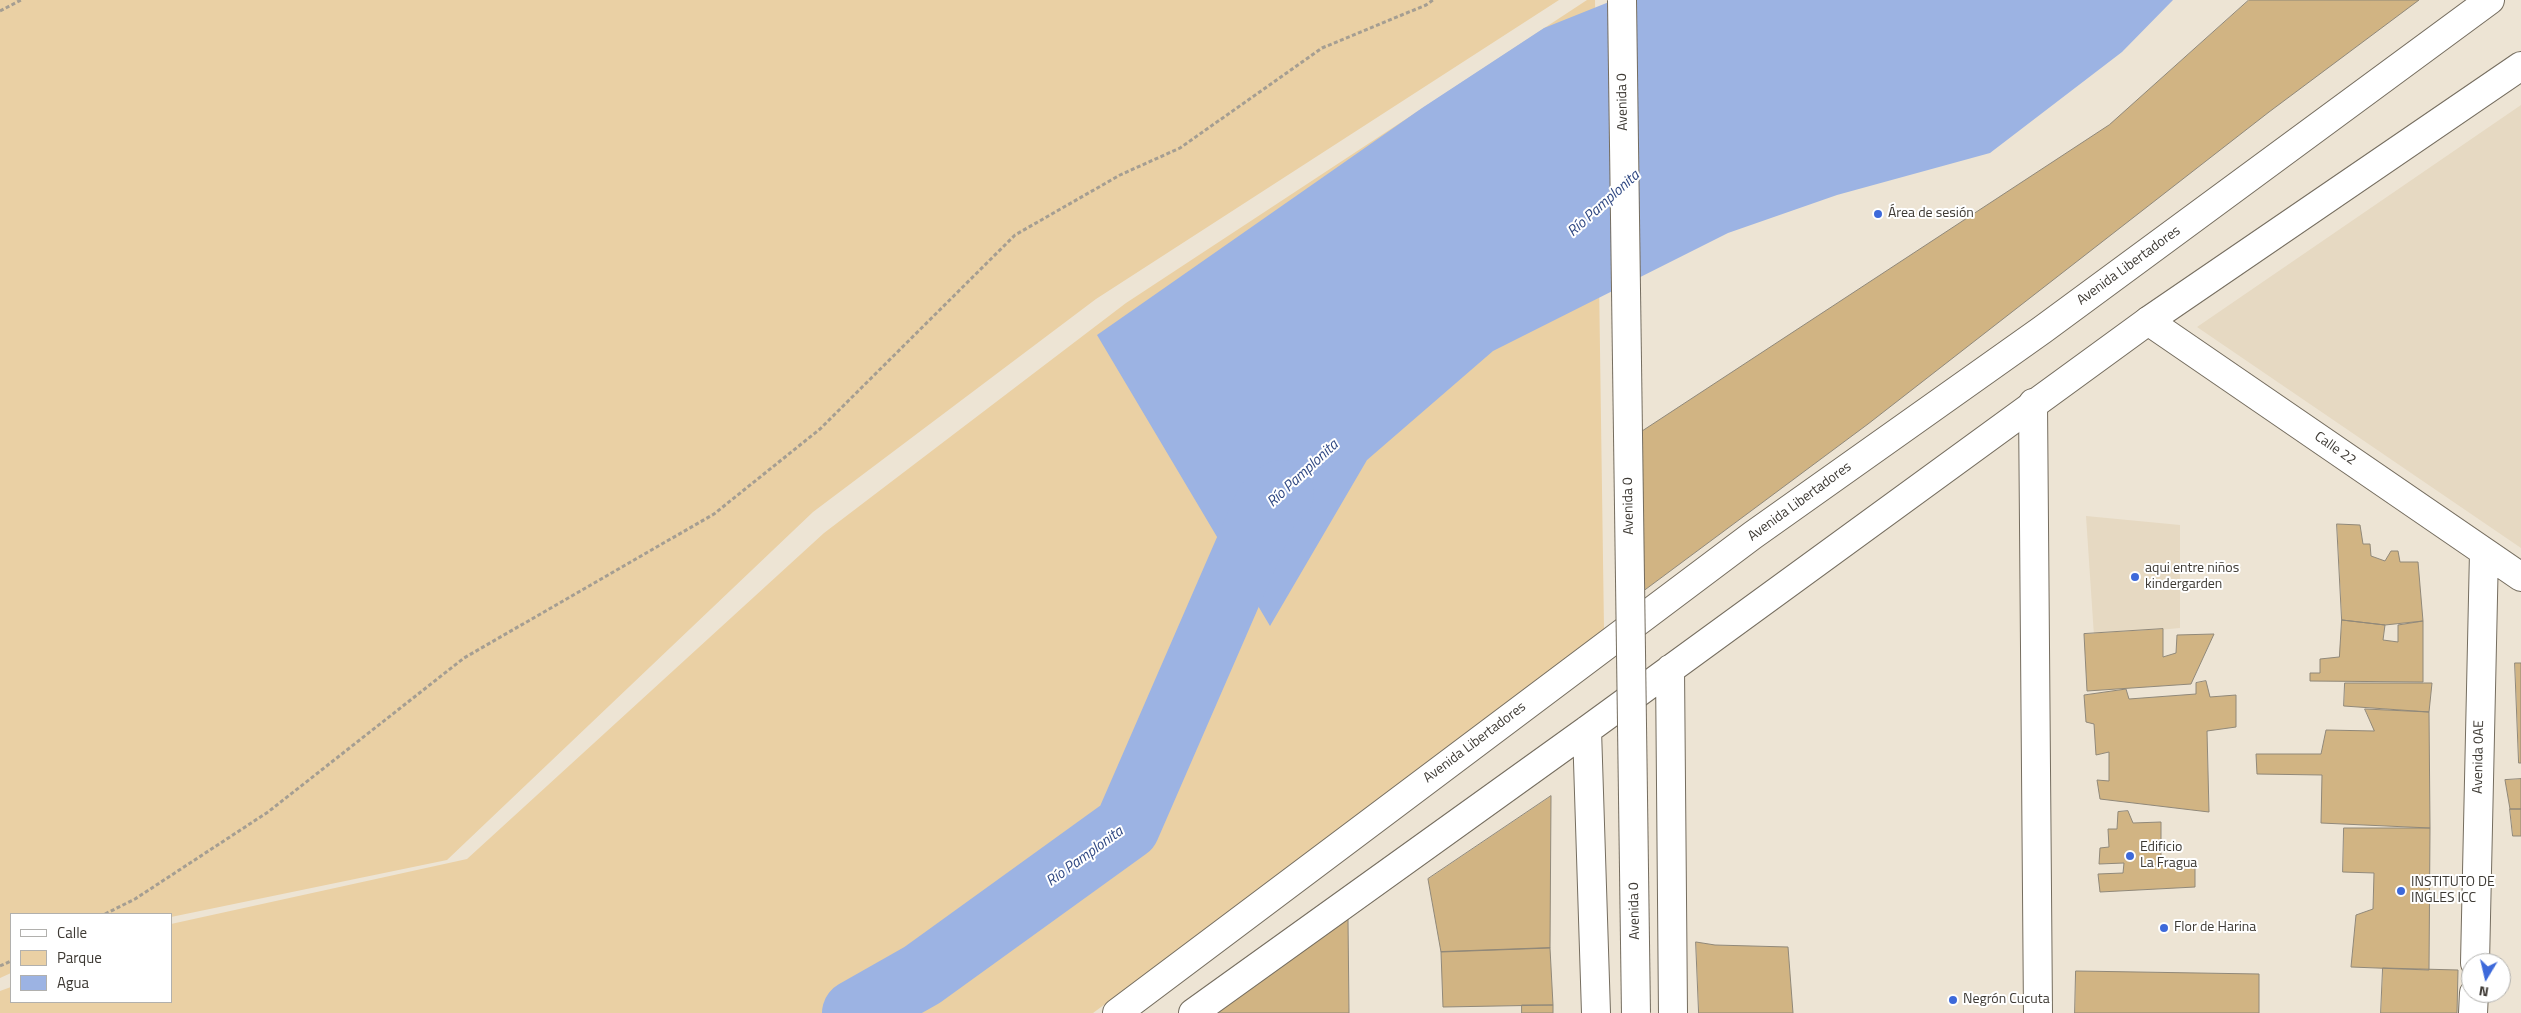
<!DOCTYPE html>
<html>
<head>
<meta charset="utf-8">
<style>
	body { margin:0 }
	#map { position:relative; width:2521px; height:1013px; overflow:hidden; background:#ede4d4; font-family:"Titillium Web",sans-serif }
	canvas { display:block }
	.legend { position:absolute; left:10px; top:913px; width:162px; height:90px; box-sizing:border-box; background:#fff; border:1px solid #b1b0ad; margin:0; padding:6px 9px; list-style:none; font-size:15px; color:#3d3933 }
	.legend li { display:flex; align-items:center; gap:10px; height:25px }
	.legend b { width:25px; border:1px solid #b1b0ad }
	.north { position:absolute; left:2461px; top:953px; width:50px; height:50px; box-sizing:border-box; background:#fff; border:1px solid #b1b0ad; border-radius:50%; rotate:189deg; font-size:14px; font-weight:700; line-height:20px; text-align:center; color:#3d3933 }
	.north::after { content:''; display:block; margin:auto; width:18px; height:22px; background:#3d69da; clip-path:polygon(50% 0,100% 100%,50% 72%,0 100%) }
</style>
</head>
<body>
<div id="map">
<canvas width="2521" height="1013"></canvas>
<ul class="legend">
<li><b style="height:6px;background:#fff"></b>Calle</li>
<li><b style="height:14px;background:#ead0a4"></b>Parque</li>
<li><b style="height:14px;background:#9cb3e3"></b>Agua</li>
</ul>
<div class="north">N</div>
</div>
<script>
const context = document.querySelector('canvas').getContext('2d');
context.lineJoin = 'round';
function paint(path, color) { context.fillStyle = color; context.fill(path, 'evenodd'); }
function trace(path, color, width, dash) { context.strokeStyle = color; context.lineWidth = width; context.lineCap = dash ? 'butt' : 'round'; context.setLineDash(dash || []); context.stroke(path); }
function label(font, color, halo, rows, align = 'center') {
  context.font = font + ' "Titillium Web",sans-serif'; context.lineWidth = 4; context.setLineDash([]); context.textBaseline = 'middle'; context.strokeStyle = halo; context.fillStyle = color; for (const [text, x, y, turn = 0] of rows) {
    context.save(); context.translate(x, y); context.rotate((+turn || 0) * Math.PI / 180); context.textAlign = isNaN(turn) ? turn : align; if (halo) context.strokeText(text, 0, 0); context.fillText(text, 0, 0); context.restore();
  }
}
const built = new Path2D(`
	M2521,105V548L2197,327Z
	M2086,516L2180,525V628L2094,636Z`);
const green = new Path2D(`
	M0,0H1559L1096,299L813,512L447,860L171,917V914H11V973L0,978Z
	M1587,0H1595L1604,629L1228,914L1093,1013H0V991L11,987V1002H171V924L467,859L824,533L1126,303Z`);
const water = new Path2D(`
	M1614,0H2173L2122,52L1990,153L1837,195L1728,233L1493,351L1367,460L1270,626L1097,335L1422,108L1544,28Z`);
const river = new Path2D(`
	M855,1013L922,975L1127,827L1267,505L1281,493`);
const building = new Path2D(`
	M2249,0H2419L2269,112L1868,424L1642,592L1639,433L2109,125Z
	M2337,524L2360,525L2363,544H2370L2371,556L2385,561L2391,551H2398L2400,562H2418L2423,621L2385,625L2342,620Z
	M2342,620L2385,625L2383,640L2398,642V625L2423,621V682L2310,681V673H2320V659L2339,657Z
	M2163,629V657L2176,653L2177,635L2214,634L2191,684L2087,691L2084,634Z
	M2515,663H2521V763H2519Z
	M2206,681L2210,697L2236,695V727L2207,731L2209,812L2100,799L2097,780L2109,781V752L2096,755L2094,724L2086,722L2084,695L2126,689L2129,699L2196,694V683Z
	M2345,683H2432L2429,712L2344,706Z
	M2365,709L2429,712L2430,828L2321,823L2322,775L2257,774L2256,754H2321L2326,730L2374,731Z
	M2521,779V809H2510L2505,780Z
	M1551,796L1550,948L1441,952L1428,879Z
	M2510,809H2521V836H2513Z
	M2128,811L2133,823L2161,822V864H2195V887L2100,892L2098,874L2123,873L2124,863L2099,864L2100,848L2109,847L2108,829H2117L2118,812Z
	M2344,828H2430L2429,970L2351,967L2356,915L2373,909L2374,873L2343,872Z
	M1348,919L1349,1013H1213Z
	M1696,942L1715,945L1788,947L1793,1013H1699Z
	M1550,948L1553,1005L1443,1007L1441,952Z
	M2383,968L2458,970L2457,1013H2381Z
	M2076,971L2259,974V1013H2075Z
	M1522,1005H1553V1013H1522Z`);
const path = new Path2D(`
	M0,11L21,0
	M105,914L135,899L268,812L464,658L714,514L820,429L1015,235L1120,175L1180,148L1322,48L1426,5L1433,0
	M0,966L11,961`);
const street = new Path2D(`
	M2148,321L2521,577
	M2033,403L2038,1013
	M2475,963L2484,552
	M2473,1013L2474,993`);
const primary = new Path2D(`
	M1670,669L1673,1013
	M1587,730L1596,1013
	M1117,1013L1753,535L2042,330L2490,0
	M1193,1013L1587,730L2148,321L2521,66`);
const secondaryBridge = new Path2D(`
	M1622,0L1636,1013`);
const markers = [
	[1878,214,5,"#3d69da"],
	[2135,577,5,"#3d69da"],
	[2130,856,5,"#3d69da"],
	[2401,891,5,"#3d69da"],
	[2164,928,5,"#3d69da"],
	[1953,1000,5,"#3d69da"]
];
const streetNames = [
	["Avenida 0",1623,102,-91],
	["Avenida Libertadores",2129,266,-36],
	["Calle 22",2335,449,35],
	["Avenida Libertadores",1800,502,-36],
	["Avenida 0",1629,506,-91],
	["Avenida Libertadores",1475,743,-37],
	["Avenida 0AE",2479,757,-89],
	["Avenida 0",1635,911,-91]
];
const poiNames = [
	["Área de sesión",1888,214],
	["aqui entre niños",2145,569],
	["kindergarden",2145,585],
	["Edificio",2140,848],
	["La Fragua",2140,864],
	["INSTITUTO DE",2411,883],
	["INGLES ICC",2411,899],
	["Flor de Harina",2174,928],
	["Negrón Cucuta",1963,1000]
];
const waterNames = [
	["Río Pamplonita",1604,204,-42],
	["Río Pamplonita",1303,474,-43],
	["Río Pamplonita",1085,857,-36]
];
paint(built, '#e6d9c2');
paint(green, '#ead0a4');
paint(water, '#9cb3e3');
trace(river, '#9cb3e3', 66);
paint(building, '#d1b483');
trace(building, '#908879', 1);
trace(street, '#756d5f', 30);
trace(primary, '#756d5f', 30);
trace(path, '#a59e92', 3, [4, 2.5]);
trace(street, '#fff', 28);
trace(primary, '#fff', 28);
trace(secondaryBridge, '#756d5f', 30, []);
trace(secondaryBridge, '#fff', 28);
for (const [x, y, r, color] of markers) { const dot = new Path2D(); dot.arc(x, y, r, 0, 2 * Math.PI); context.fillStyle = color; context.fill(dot); trace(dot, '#fff', 2); }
label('14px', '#3d3933', '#fff', streetNames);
label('14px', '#3d3933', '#fff', poiNames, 'left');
label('italic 15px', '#2e4782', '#fff', waterNames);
</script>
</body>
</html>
